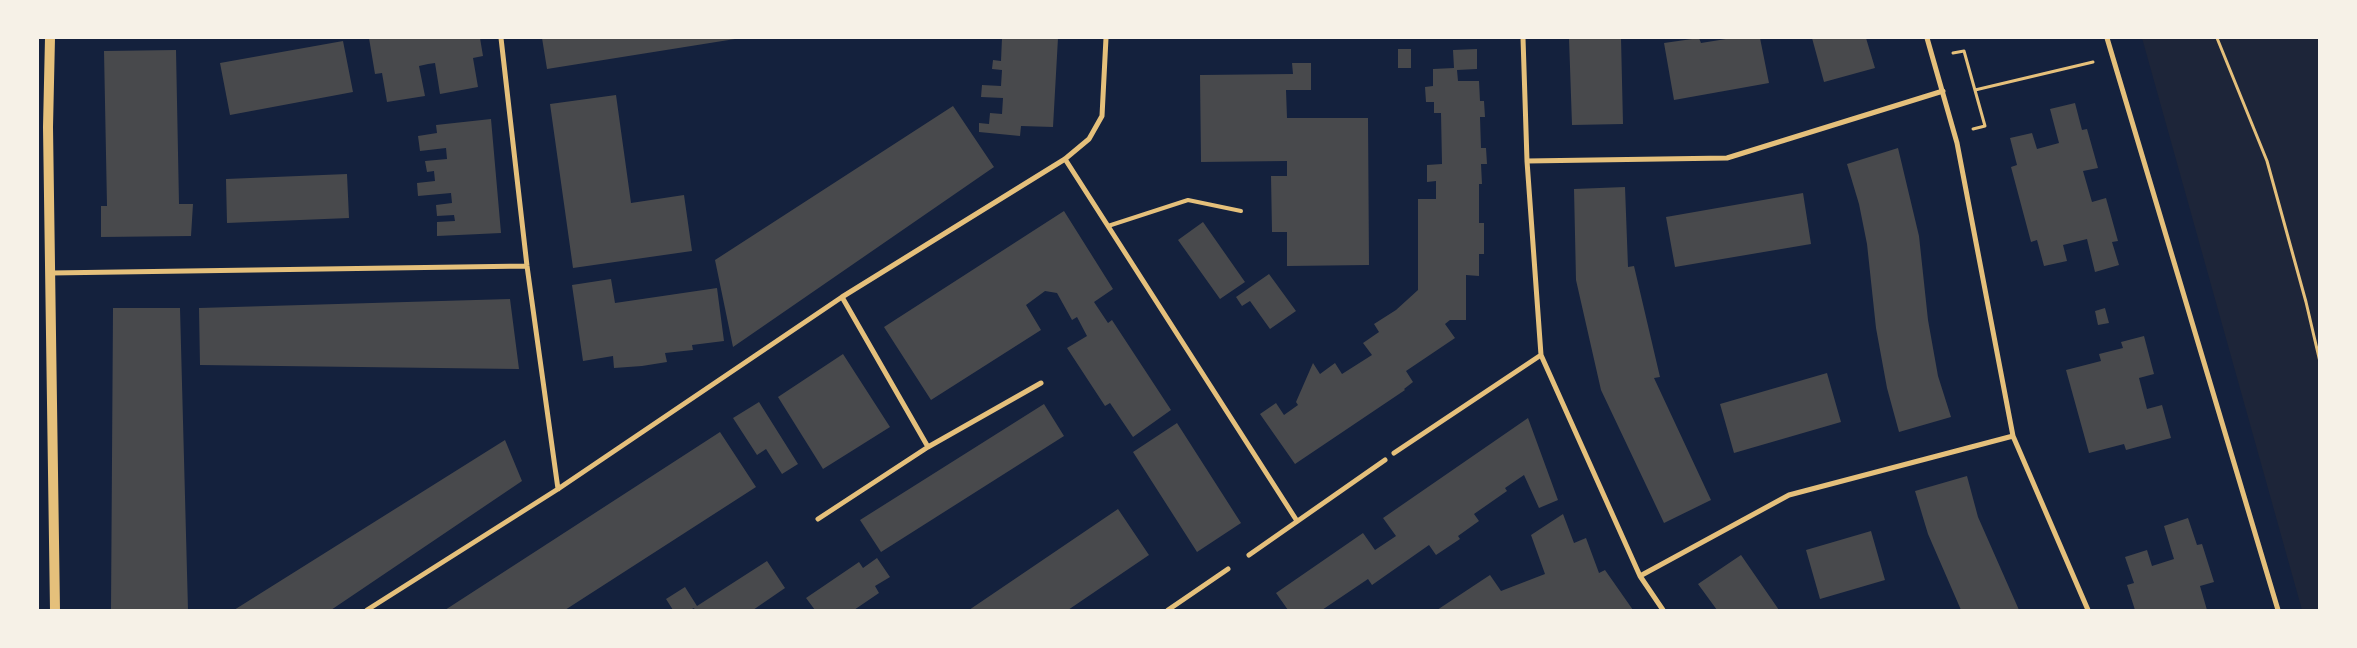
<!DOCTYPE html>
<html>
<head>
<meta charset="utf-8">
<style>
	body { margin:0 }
	#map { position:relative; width:2357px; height:648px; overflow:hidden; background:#14213d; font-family:Lora,serif }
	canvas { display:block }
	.frame { position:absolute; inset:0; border:39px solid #f6f1e7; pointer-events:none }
</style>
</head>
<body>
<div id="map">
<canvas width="2357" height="648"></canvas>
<div class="frame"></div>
</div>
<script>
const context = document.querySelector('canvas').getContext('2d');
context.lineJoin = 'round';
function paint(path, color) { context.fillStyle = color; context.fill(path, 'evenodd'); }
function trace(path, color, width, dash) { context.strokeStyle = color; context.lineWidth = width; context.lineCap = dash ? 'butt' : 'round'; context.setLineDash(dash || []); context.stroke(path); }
const green = new Path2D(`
	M2142,38H2319V610H2302Z`);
const building = new Path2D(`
	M369,38H480L483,56L473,58L478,87L440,94L435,63L428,64L419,66L425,96L387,102L382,73L375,74Z
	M542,38H735V39L547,69Z
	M1002,38H1058L1053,127L1021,126L1020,136L979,132V123L989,124L990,113L1002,114L1003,98L981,97L982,85L1001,86L1002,70L992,69L993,60L1001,61Z
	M1569,38H1621L1623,124L1572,125Z
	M1699,38L1701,43L1732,38H1760L1769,83L1674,100L1664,43Z
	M1812,38H1866L1875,68L1824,82Z
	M343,41L353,92L230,115L220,63Z
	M1398,49H1411V68H1398Z
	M1477,49V69L1457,70L1458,81H1479L1480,101H1484L1485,117H1480L1481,148H1486L1487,164H1481L1482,184H1479V223H1484V254H1479V276L1466,275V320H1450L1445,324L1455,338L1406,371L1413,382L1404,389L1405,390L1295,464L1260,414L1276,403L1284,415L1298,405L1296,402L1313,363L1320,374L1335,363L1342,374L1372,355L1363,343L1379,332L1374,324L1396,310L1418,290V199H1436V181L1427,182V165L1442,164L1441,113H1434V102H1426L1425,87L1433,86V69L1454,68L1453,50Z
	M176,50L179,204H193L191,236L101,237V206H107L104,51Z
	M1292,63H1311V90H1286L1287,118H1368L1369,265L1287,266V232H1272L1271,176H1287V161L1201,162L1200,75L1293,74Z
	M616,95L631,203L684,195L692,251L573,268L550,104Z
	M2075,103L2082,130L2087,129L2098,168L2083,171L2092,202L2106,198L2118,241L2112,242L2119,265L2095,272L2087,239L2063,245L2067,261L2044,266L2037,240L2031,242L2011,167L2017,165L2010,138L2032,133L2037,149L2059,143L2050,109Z
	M953,106L994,167L733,347L715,260Z
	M491,119L501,233L437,236V222L455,221L454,215L437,216L436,205L452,203L451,193L418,196L417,183L435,181L434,171L427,172L425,161L447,159L446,148L420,151L418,136L437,133L436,125Z
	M1898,148L1919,236L1928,320L1938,376L1951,417L1899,432L1887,388L1876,328L1867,244L1859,204L1847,164Z
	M347,174L349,218L227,223L226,179Z
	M1625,187L1628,267L1634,266L1660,377L1654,378L1711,500L1664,523L1601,390L1576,280L1574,189Z
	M1803,193L1811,244L1675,267L1666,217Z
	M1064,211L1113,289L1094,302L1108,323L1112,320L1171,410L1133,437L1110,403L1105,406L1067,348L1087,336L1077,317L1072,320L1057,293L1045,291L1026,305L1041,330L931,400L884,327Z
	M1203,222L1245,282L1220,299L1178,240Z
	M1269,274L1296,311L1270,329L1250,301L1242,306L1236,297Z
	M611,279L615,303L717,288L724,341L692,345L693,350L665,353L667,362L642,366L614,368L613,356L583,361L572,285Z
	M510,299L519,369L200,365L199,308Z
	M113,308H180L188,610H111Z
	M2105,308L2109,323L2098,325L2095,311Z
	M2144,336L2154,374L2139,378L2147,409L2162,405L2171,438L2126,450L2124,444L2089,453L2066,370L2101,361L2099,354L2123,348L2121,342Z
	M843,354L890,427L823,469L778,397Z
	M1827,373L1841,422L1734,453L1720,404Z
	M759,402L798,464L782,474L766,449L757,455L733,418Z
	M1044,404L1064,436L881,552L860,520Z
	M1528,418L1558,500L1539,508L1524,475L1505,488L1507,491L1474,514L1479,521L1458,536L1460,539L1436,555L1429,545L1372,585L1368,579L1322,610H1288L1276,593L1363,533L1375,550L1396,536L1383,518Z
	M1177,423L1241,523L1197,552L1133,452Z
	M720,432L756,487L565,610H445Z
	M505,440L522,481L331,610H234Z
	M1967,476L1978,517L2019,610H1961L1928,534L1915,491Z
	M1118,509L1149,555L1068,610H969Z
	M1563,514L1574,543L1586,538L1599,573L1605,570L1633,610H1437L1490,575L1501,591L1545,574L1531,535Z
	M2188,518L2197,545L2202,544L2214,582L2200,586L2207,610H2135L2127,585L2134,583L2125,557L2147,550L2152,566L2174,559L2164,526Z
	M1871,531L1885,580L1820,599L1806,550Z
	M1741,555L1779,610H1717L1698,584Z
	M877,558L890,577L875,586L879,593L854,610H815L806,598L859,562L863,568Z
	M767,561L785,588L753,610H695L694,608L690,610H673L666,599L685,587L697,606Z`);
const path = new Path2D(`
	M2217,38L2267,161L2306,302L2320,362
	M1953,53L1964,51L1985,126L1973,129
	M1975,90L2093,62`);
const service = new Path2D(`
	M1108,226L1188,200L1241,211`);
const minor = new Path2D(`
	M501,38L527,266L558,489
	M1523,38L1527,161L1541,355L1640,576L1663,610
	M1927,38L1957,143L2013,436L2088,610
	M2107,38L2278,610
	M1065,159L1297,521
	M1527,161L1727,158L1943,91
	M51,273L527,266
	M842,297L928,447
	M1394,453L1541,355
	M818,519L928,447L1041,383
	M1249,555L1385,460
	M1640,576L1789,495L2013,436
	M367,610L558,489L842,297L1065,159L1089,139L1102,116L1106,38
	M1168,610L1228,569`);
const secondary = new Path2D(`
	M50,38L48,127L55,610`);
paint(green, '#1d2539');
paint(building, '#48494c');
trace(path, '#e5c07b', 3);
trace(service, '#e5c07b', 4);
trace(minor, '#e5c07b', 5);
trace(secondary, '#e5c07b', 10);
</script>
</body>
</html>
